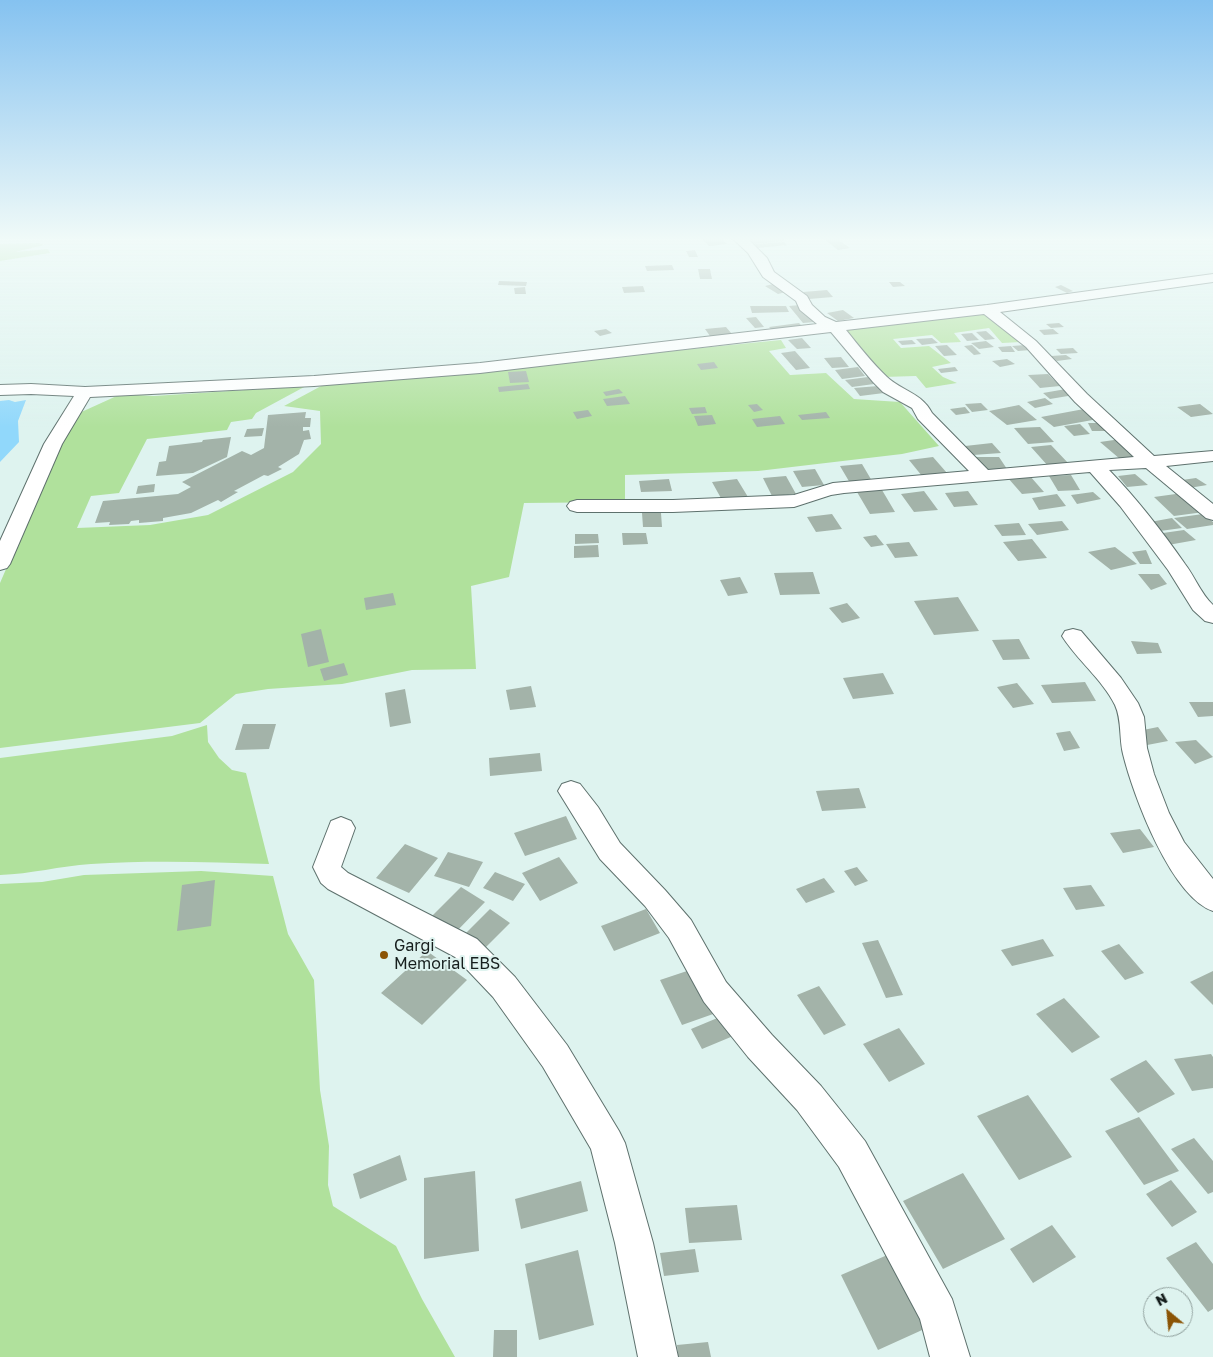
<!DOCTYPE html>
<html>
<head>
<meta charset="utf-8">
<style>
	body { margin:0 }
	#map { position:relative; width:1213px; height:1357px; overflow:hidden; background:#def3ef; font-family:"Golos Text",sans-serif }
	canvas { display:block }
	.north { position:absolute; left:1143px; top:1287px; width:50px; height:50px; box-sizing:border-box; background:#def3ef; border:1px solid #8e9e9b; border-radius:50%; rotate:332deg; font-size:14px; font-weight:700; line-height:20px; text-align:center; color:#161e1d }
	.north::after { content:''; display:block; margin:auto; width:18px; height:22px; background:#8b5406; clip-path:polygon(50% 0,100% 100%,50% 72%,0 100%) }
</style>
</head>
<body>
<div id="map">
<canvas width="1213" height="1357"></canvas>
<div class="north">N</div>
</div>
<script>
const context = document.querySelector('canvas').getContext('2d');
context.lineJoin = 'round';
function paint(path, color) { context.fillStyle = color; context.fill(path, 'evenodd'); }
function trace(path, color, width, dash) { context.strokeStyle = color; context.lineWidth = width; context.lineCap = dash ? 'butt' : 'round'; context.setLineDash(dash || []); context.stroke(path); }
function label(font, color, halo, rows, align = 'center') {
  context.font = font + ' "Golos Text",sans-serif'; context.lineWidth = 4; context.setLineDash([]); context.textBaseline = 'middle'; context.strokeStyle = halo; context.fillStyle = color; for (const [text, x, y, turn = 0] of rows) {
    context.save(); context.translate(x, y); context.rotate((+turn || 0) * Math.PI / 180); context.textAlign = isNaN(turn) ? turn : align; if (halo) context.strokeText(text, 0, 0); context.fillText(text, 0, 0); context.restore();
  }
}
const green = new Path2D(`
	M39,243L44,245L15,252L48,249L50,253L0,261V244Z
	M985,312L1021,342L1002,343L989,328L954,333L961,342L941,343L932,335L893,339L901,348L929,346L951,363L932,367L943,377L957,383L926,388L916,376L883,377L846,330Z
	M781,340L786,348L769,351L790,375L826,373L854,399L900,402L939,446L902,454L758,471L625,475V502L524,503L509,577L471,586L476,669L412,670L342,684L268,689L236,694L200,723L0,748V583L59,447L77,414L121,394L154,396L306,386L256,413L252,419L231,422L227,430L147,439L119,493L91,496L77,528L150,525L208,515L293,472L321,444L320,411L284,406L323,385Z
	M207,725L208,742L219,758L232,770L246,773L269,864C210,862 150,860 91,864C60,866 31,874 0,875V758L172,736Z
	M201,871L273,876L288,934L314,980L320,1090L329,1146L328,1185L333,1206L396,1246L422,1299L455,1357H0V884L42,882L84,875Z`);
const water = new Path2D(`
	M9,400L15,402L26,400L18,421L19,442L0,462V401Z`);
const building = new Path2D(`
	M781,237L784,241L753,244L749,240Z
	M721,238L727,244L709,246L703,240Z
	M836,238L850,248L838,250L824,239Z
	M784,242L787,245L758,248L755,244Z
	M695,250L698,257H689L686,251Z
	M672,265L674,270L647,271L645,266Z
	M698,269H710L712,279H700Z
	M499,281L527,282L526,286L498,285Z
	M889,282H900L905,286L893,287Z
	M773,284L786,292L778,294L765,286Z
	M1061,285L1073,291L1067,293L1055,287Z
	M643,286L645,292L624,293L622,287Z
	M525,287L526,294H515L514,288Z
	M827,290L833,297L809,299L803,292Z
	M800,305L815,322L803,323L789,306Z
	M750,306H786L789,312L752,313Z
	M843,310L854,318L838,321L827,313Z
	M756,317L764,327L755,328L746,318Z
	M799,323L802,326L772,330L769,327Z
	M1059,323L1064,327L1051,328L1046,324Z
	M726,327L732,334L710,336L705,329Z
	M606,329L612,333L600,336L594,331Z
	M1053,329L1059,334L1044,335L1039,330Z
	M986,331L995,339L985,340L976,332Z
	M972,333L979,340L967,341L961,334Z
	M802,338L811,348L797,349L788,340Z
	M932,338L938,343L922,345L916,339Z
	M912,340L916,344L902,345L898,341Z
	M986,341L994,347L979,349L971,343Z
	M947,345L957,355L944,356L935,346Z
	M972,345L981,354L974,355L964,346Z
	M1025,345L1031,350L1018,351L1012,346Z
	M1011,346L1015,352H1002L998,347Z
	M1073,348L1078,353L1061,354L1056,349Z
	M795,351L810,368L796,370L781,353Z
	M1066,355L1072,359L1057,361L1051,356Z
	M841,357L849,367L832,368L824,358Z
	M1007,359L1015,364L1000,367L992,361Z
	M714,362L718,368L701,370L697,364Z
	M858,367L865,376L842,379L835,370Z
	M955,367L958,371L941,373L938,369Z
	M526,371L529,382L510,383L508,372Z
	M1048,374L1060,386L1040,388L1028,375Z
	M868,377L874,384L852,387L845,380Z
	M528,384L530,389L499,392L498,387Z
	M878,386L884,393L860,396L854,388Z
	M619,389L623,393L606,396L603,392Z
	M1066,389L1074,395L1050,399L1043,393Z
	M625,396L630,404L607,406L603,399Z
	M1045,398L1053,404L1035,408L1027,402Z
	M981,403L988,410L972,412L965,404Z
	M757,404L763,410L754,412L748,405Z
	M1200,404L1213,414L1191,417L1177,407Z
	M1019,405L1037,420L1007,425L989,411Z
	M705,407L707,413L692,414L689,408Z
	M965,407L970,413L956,415L950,409Z
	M1084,409L1098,419L1054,427L1041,417Z
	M588,410L592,416L577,419L573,412Z
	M306,412L305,418H311L310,427H303V431L309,430L311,439L304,440L299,454L278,467L282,469L268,476L264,475L234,491L238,492L221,502L218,500L191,513L163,518V521L139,523V520L131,521L129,524L109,525L110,522L95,523L103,501L178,494L191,487L182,482L242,451L251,455L264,448L268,415Z
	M826,412L830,418L802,420L798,415Z
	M712,415L716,424L698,426L694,416Z
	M780,416L785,424L757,427L752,419Z
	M1088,423H1106L1111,431H1092Z
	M1080,424L1090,434L1074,436L1064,426Z
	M1040,427L1054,442L1028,444L1014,428Z
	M264,428L262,436L244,437L247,429Z
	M231,437L227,457L193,473L156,476L159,462L166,461L169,446L202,442L203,440Z
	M1121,439L1142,457L1120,459L1100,442Z
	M992,443L1001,453L973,455L965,446Z
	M1051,445L1069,464L1048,466L1031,447Z
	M933,457L947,473L922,476L909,460Z
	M974,457H999L1007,469L981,470Z
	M862,464L872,481L850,483L840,466Z
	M815,469L824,485L802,487L793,471Z
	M1135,474L1148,485L1127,487L1118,476Z
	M1071,475L1080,490L1058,491L1049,476Z
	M786,476L796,494L772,496L763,478Z
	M1030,476L1044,492L1022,494L1008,478Z
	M1196,478L1207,485L1189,488L1182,480Z
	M669,479L672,491L641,492L639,481Z
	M737,479L748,497L722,500L712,482Z
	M155,484L154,492L136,494L138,486Z
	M882,490L895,512L870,514L857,492Z
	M924,491L938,510L914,512L901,494Z
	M968,491L978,505L954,507L945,493Z
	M1093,492L1101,499L1077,504L1071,495Z
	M1183,493L1204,512L1174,516L1154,497Z
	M1057,494L1066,506L1039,510L1032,498Z
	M642,513H661L662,527H643Z
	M832,514L842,529L816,532L807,517Z
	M1203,514L1213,522V525L1187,529L1174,518Z
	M1172,518L1182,528L1160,531L1150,522Z
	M1062,521L1069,530L1037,535L1028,524Z
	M1019,523L1026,535L1002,536L994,525Z
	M1184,530L1196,540L1168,545L1156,534Z
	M622,533H646L648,544L623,545Z
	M575,534H598L599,543L575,544Z
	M876,535L884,545L871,547L863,537Z
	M1032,539L1047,558L1018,561L1003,542Z
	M909,542L918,556L895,558L886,544Z
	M598,545L599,557L574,558V546Z
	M1115,547L1137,564L1111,570L1088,552Z
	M1146,550L1152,564H1140L1132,552Z
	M813,572L820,594L780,595L774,573Z
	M1138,574H1159L1167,584L1151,590Z
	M740,577L748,593L728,596L720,580Z
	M393,593L396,605L366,610L364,598Z
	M958,597L979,631L934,635L914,601Z
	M847,603L860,618L842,623L829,608Z
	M321,629L329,662L308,667L301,634Z
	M1019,639L1030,659L1003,660L992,640Z
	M1131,641L1158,643L1162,653L1137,654Z
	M344,663L348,675L324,681L320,669Z
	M883,673L894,694L853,699L843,678Z
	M1085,682L1096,701L1052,703L1041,685Z
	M1017,683L1034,704L1013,708L997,687Z
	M531,686L536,707L510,710L506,690Z
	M405,689L411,723L390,727L385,693Z
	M1189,702H1213V716L1198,717Z
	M243,724H276L269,749L235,750Z
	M1158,727L1168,741L1142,746L1138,731Z
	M1070,731L1080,748L1064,751L1056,733Z
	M1196,740L1213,757L1195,764L1175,742Z
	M540,753L542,771L490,776L489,758Z
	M859,788L866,808L822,811L816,791Z
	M566,816L577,839L525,856L514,833Z
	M1140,829L1154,847L1123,853L1110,833Z
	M405,844L438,858L409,893L376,878Z
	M448,852L483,862L469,887L434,876Z
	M559,857L578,883L540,901L522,873Z
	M857,867L868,881L855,886L844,871Z
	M495,872L525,884L513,901L483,888Z
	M824,878L835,892L806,903L796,889Z
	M215,880L211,926L177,931L182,885Z
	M1091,885L1105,906L1076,910L1063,888Z
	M461,887L485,902L455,933L431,917Z
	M490,909L510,923L486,947L466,933Z
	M646,909L660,933L614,951L601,926Z
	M1043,939L1054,956L1012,966L1001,950Z
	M878,940L903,995L886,998L862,943Z
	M1119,944L1144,973L1125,980L1101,951Z
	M427,951L467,980L422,1025L381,993Z
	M693,969L716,1013L682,1025L660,980Z
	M1213,971V1005L1190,982Z
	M819,986L846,1025L824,1035L797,995Z
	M1064,998L1100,1037L1072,1053L1036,1014Z
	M727,1014L738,1034L702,1049L691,1029Z
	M899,1028L925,1064L889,1082L863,1044Z
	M1211,1054L1213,1057V1088L1192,1091L1174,1059Z
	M1146,1060L1175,1094L1138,1113L1110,1079Z
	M1028,1095L1072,1157L1019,1180L977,1116Z
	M1139,1117L1179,1171L1144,1185L1105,1131Z
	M1194,1138L1213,1161V1192L1208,1194L1171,1149Z
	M400,1155L407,1180L360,1199L353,1174Z
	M475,1171L479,1251L424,1259V1178Z
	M963,1173L1005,1239L943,1269L903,1201Z
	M1171,1180L1197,1212L1172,1227L1146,1194Z
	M581,1181L588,1211L521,1229L515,1199Z
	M737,1205L742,1240L689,1243L685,1208Z
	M1052,1225L1076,1257L1033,1283L1010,1249Z
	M1196,1242L1213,1264V1309L1208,1312L1166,1258Z
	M695,1249L699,1272L664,1276L660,1253Z
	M578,1250L594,1325L539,1340L525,1264Z
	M892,1253L931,1326L878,1350L841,1275Z
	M494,1330H517V1357H493Z
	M708,1342L711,1357H678L677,1345Z`);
const minor = new Path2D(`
	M731,237H746L767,258L774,272L807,296L812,305L825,317L836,322L987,305L1213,274V282L1000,312L1036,341L1087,394L1154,456L1213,451V461L1166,466L1213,504V520L1206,518L1146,468L1109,470C1137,499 1162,531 1185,564C1195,577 1201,594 1213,605V623L1205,621L1193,610L1168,570L1120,506L1090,472L844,493L831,495L794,507L673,512H577L570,510L567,506L570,502L577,500H673L794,495L833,483L969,471L918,419L912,408L883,392L873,382L831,332L480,373L314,386L90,397L62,444L10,564L7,568L0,570V541L44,444L74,396L31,394L0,395V385L31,384L85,387L314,376L480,363L817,324L800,310L796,301L763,277L748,253ZM984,314L1026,347L1075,402L1134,457L988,470L932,413C922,393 902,391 887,377C872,363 859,346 846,330Z
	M1073,629L1081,631L1121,678L1138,703L1144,717L1147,748L1154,774L1169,813L1184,842L1213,879V911C1171,897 1133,795 1123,754C1119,738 1122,720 1115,705C1102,679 1077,660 1062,636L1065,631Z
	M571,781L580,784L598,807L620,843L665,890L691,920L726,982L772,1035L821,1086L865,1141L952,1299L970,1357H930L920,1319L839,1167L797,1110L748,1057L704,1002L669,938L645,906L600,859L558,791L562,784Z
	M341,817L351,821L355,828L341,867L348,873L477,939L515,977L567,1045L619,1131L625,1143L653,1243L678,1357H638L615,1243L591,1149L543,1067L493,997L455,957L328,889L321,883L313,867L331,821Z`);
const markers = [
	[384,955,5,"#8b5406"]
];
const nearPoinames = [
	["Gargi",394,946],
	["Memorial EBS",394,964]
];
paint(green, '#b0e19c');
paint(water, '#91d8fb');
paint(building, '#a3b3a9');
trace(minor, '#5e716d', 2);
paint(minor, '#fff');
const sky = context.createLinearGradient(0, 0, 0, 427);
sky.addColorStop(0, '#85c2f0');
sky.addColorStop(0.56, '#f0faf8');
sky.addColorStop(1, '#f0faf800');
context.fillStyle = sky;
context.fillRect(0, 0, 1213, 427);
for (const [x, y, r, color] of markers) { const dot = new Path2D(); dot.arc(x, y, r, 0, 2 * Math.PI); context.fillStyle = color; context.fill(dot); trace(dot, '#def3ef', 2); }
label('16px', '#161e1d', '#def3ef', nearPoinames, 'left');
</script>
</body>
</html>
